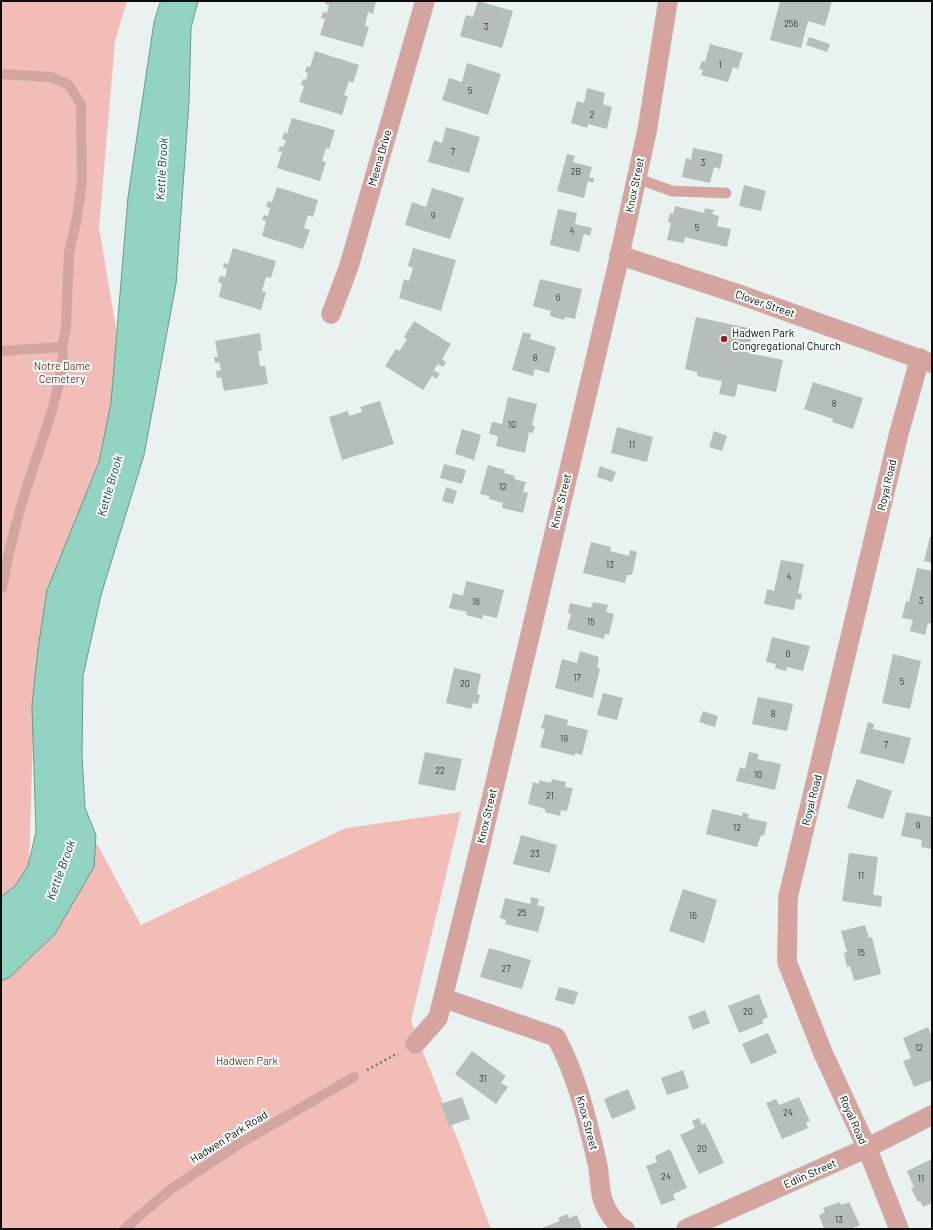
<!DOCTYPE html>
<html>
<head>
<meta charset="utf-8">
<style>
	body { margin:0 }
	#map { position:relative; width:933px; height:1230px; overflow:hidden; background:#e9f2ef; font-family:Barlow,sans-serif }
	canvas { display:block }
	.frame { position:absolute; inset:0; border:2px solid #0a0d0c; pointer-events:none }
</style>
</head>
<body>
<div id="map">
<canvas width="933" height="1230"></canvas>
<div class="frame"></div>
</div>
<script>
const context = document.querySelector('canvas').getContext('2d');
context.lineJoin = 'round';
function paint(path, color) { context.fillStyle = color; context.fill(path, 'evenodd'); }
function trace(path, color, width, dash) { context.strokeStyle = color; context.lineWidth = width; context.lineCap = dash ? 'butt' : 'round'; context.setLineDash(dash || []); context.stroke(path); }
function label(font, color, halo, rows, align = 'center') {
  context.font = font + ' Barlow,sans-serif'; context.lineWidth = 4; context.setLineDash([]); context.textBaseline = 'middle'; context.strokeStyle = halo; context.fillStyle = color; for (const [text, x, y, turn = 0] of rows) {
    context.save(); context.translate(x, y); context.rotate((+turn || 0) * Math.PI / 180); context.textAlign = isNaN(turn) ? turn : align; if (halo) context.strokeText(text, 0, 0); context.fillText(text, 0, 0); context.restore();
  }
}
const green = new Path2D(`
	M1,1H127L115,41L99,228L124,375L33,739L29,865L97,844L141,925L346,828L461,812L411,1021L464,1156L491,1229H1Z`);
const water = new Path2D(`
	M161,1H198L191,28L189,102L176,284L144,455L101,595L83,676L82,755L85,808L96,835L94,867L55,934L10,977L1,981V897L15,886L28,866L36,832L32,706L38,649L47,590L99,462L111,403L128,197L154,22Z`);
const building = new Path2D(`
	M326,1H376L373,14L368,12L365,26L369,27L363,47L320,35L325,19L321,18L323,12L327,13L329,5L325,4Z
	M478,1L513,11L502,48L460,36L466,15L473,17Z
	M780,1H832L825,26L808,21L801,48L770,40Z
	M809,37L830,44L827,52L806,45Z
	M710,44L743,53L738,69L733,67L728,82L701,75L703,70L699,69L702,61L705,62Z
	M315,51L359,65L353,83L349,81L344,95L348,96L342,115L299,102L304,86L301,85L303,79L306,80L308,73L305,72L307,66L310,67Z
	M467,63L501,74L488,115L442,100L449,78L462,82Z
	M587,88L605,93L603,104L612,107L607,129L588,124L587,128L571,123L577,101L584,103Z
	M292,118L335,130L329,149L326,148L322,161L326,162L320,181L277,168L282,152L278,151L280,146L283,147L286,140L282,139L284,132L287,134Z
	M446,127L480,137L469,173L428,162L434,140L442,143Z
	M693,148L723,154L720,169L714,167L710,183L682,177L686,158L691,160Z
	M567,154L575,156L573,162L592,167L589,177L594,178L593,183L588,181L584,198L557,191Z
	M744,185L766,191L761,211L739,206Z
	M277,187L318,200L313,217L308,215L304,228L310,230L303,249L262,236L266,221L262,220L264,215L268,216L270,208L266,207L268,201L272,202Z
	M432,188L464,198L450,239L405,225L412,202L426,207Z
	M675,206L704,213L705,208L714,210L712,214L719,216L717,226L731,229L727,247L685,237L684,243L667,240L671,223L668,222L670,213L673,214Z
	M558,209L577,213L575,224L592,228L590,236L584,234L579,252L550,245Z
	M233,248L276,261L271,278L266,277L262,291L266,292L261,310L219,297L222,284L218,282L220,276L225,277L227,269L223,268L224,263L228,264Z
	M413,248L456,260L441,311L399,298L404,279L409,281L413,268L408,266Z
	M540,279L582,289L575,319L565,317L564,320L550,316L551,311L533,306Z
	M696,317L753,329L748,353L783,360L776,392L738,384L735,397L719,394L722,381L697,376V372L685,369Z
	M414,321L451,344L442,359L446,362L443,367L438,364L434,370L440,374L436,379L432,376L423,390L385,366L396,349L399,351L407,340L404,337Z
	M523,332L531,334L530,339L556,347L549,373L535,369L533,376L512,370Z
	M260,333L262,351H258L260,366H265L268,384L224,391L221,377L217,378L216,371L221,370L219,362L215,363L214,357H218L215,341Z
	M813,382L863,398L853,429L832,422L833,419L804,409Z
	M508,397L537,404L532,425L535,426L533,433L529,432L525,453L496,446L498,436L489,434L492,422L502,424Z
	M380,401L394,444L342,460L329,417L348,411L349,416L362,412L360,407Z
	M617,427L653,437L647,462L611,453Z
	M462,429L481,435L474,460L455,454Z
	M714,431L727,436L722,451L709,447Z
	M444,464L466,470L462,484L440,478Z
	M488,465L505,470L504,473L515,476L514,479L526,482L523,492L528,493L523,513L502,508L503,503L489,499V496L480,494Z
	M600,466L616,472L612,482L597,477Z
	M446,487L457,491L453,504L442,501Z
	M930,537H932V563L924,561Z
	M591,542L611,547L610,551L629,556L630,550L637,552L632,575H627L625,583L583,573Z
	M781,560L804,564L798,593L802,594L801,600L796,599L794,610L764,604L767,589L774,591Z
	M917,568L932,571V624L928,623L925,635L910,631L913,620L902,618L906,601L909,602Z
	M466,581L504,590L497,618L483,615L482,619L466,615L467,612L449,608L453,593L463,596Z
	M593,602L608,605L606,612L614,614L609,635L605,634L604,639L567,629L571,614L568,613L570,603L591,608Z
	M772,637L810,646L803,671L787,667L786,671L775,668L776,664L766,662Z
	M580,651L599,657L597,668L600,669L593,698L555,688L562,659L577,663Z
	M893,654L921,661L910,709L882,703Z
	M454,668L481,674L477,694L480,695L478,704L473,703L471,709L446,703Z
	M603,693L623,698L617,720L597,715Z
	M758,697L793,704L787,731L752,724Z
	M703,711L718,716L715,727L699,722Z
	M545,714L568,720L567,725L588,730L582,755L575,753V756L540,747L545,729L541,728Z
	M868,722L874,724L873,729L911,738L904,764L860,753Z
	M425,752L462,759L455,791L418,784Z
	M749,752L759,754L757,759L781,764L775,790L736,781L740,767L745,769Z
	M552,779L566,782L565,787L573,788L567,811L561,810L560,816L545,812V809L528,804L533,782L539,784V780L551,783Z
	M857,779L892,791L883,819L847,808Z
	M712,809L742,816L743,812L749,814L748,818L767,822L764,836L761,835L757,847L706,834Z
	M906,812L932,817L931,849L921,847L922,840L901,836Z
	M521,835L557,845L550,873L513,864Z
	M849,853L878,857L873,895L882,896L881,907L842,901Z
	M683,889L717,900L704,943L669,931Z
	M531,897L539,899L537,905L545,907L538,932L505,924L506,920L500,918L505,898L530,904Z
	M865,925L869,938L872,937L881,974L854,981L850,966L847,967L844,953L847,952L841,931Z
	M489,948L531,960L522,989L480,977Z
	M559,987L578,992L574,1005L555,1000Z
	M759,994L768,1017L762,1020L764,1023L739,1033L728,1006Z
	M705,1010L710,1023L693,1030L688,1017Z
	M928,1027L932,1037V1080L914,1087L903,1061L911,1058L903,1038Z
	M768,1033L777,1053L751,1064L742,1044Z
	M472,1051L506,1076L501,1083L508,1087L496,1104L455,1074Z
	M683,1070L689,1088L667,1095L661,1078Z
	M628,1089L636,1109L612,1119L604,1099Z
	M462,1097L470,1119L449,1126L441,1104Z
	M799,1097L810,1121L806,1122L808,1128L782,1139L766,1103L776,1099L779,1105Z
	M699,1118L702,1125L705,1123L724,1163L699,1174L680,1135L695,1128L692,1121Z
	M670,1149L687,1188L673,1194L675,1200L661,1205L646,1166L657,1162L655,1156Z
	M932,1159V1203L923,1207L920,1201L918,1202L911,1188L914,1187L907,1171Z
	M840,1202L841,1205L849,1202L860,1225L850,1229H824L819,1215L825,1212L823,1208Z
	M568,1214L569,1218L577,1215L582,1229H539L560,1221L558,1218Z`);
const path = new Path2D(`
	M367,1070L398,1053`);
const service = new Path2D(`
	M1,74L51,77L69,85L81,105L82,180L77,218L69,253L66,327L62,347
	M636,178L672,191L726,193
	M1,351L62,347L63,355C59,401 40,443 27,487C16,521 8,554 2,588
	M124,1229L171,1189L242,1142L354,1077`);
const minor = new Path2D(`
	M619,255L738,294L931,363
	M331,314L349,266L425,1
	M443,998L556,1037C577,1076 587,1119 597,1162C600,1174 599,1189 603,1201C607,1211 615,1225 625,1229
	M415,1044L438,1018L480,847L618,263L647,131L668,1
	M686,1229L867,1148L932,1115
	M899,1229L867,1148L823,1053L787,962L788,897L899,433L920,358`);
const markers = [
	[724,339,4,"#aa1619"]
];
const numberNames = [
	["256",791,24],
	["3",486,27],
	["1",720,65],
	["5",470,91],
	["2",592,115],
	["7",453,152],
	["3",703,163],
	["2B",576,172],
	["9",433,216],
	["5",697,228],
	["4",572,231],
	["6",558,298],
	["8",535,358],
	["8",834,404],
	["10",512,425],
	["11",632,445],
	["12",503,487],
	["13",610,565],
	["4",789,577],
	["3",921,601],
	["16",476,602],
	["15",591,622],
	["6",788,654],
	["17",577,678],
	["5",902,682],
	["20",465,684],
	["8",773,714],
	["19",564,739],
	["7",886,745],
	["22",440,771],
	["10",758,775],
	["21",550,796],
	["9",918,826],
	["12",737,828],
	["23",535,854],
	["11",861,876],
	["25",522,913],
	["16",693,916],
	["15",861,953],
	["27",506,969],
	["20",748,1012],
	["12",919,1048],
	["31",483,1079],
	["24",788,1113],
	["20",702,1149],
	["24",666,1177],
	["11",921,1179],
	["13",839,1220]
];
const streetNames = [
	["Meena Drive",380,158,-74],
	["Knox Street",635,185,-78],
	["Clover Street",765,304,19],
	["Royal Road",887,485,-77],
	["Knox Street",561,501,-76],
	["Royal Road",812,800,-76],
	["Knox Street",487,816,-77],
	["Royal Road",853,1120,66],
	["Knox Street",587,1123,75],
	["Hadwen Park Road",229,1137,-32],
	["Edlin Street",810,1174,-24]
];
const poiNames = [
	["Hadwen Park",732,333],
	["Congregational Church",732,346]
];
const parkNames = [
	["Notre Dame",62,366],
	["Cemetery",62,379],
	["Hadwen Park",247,1061]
];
const waterNames = [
	["Kettle Brook",162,169,-87],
	["Kettle Brook",110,486,-74],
	["Kettle Brook",61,870,-70]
];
paint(green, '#f1bdb6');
paint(water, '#92d4c1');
trace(water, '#69988b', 1);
paint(building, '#b6bebc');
trace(service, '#c5cdcb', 11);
trace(minor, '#c5cdcb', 20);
trace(path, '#727876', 2.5, [2, 3]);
trace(service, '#d5a49e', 10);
trace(minor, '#d5a49e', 19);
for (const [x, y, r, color] of markers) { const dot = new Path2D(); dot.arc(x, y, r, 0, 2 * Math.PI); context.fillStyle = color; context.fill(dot); trace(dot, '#f6fffc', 1.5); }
label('9px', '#353938', null, numberNames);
label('11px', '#0a0d0c', '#f6fffc', streetNames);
label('11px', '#0a0d0c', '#f6fffc', poiNames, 'left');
label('11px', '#762f29', '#f6fffc', parkNames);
label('italic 12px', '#16362e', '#f6fffc', waterNames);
</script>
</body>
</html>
